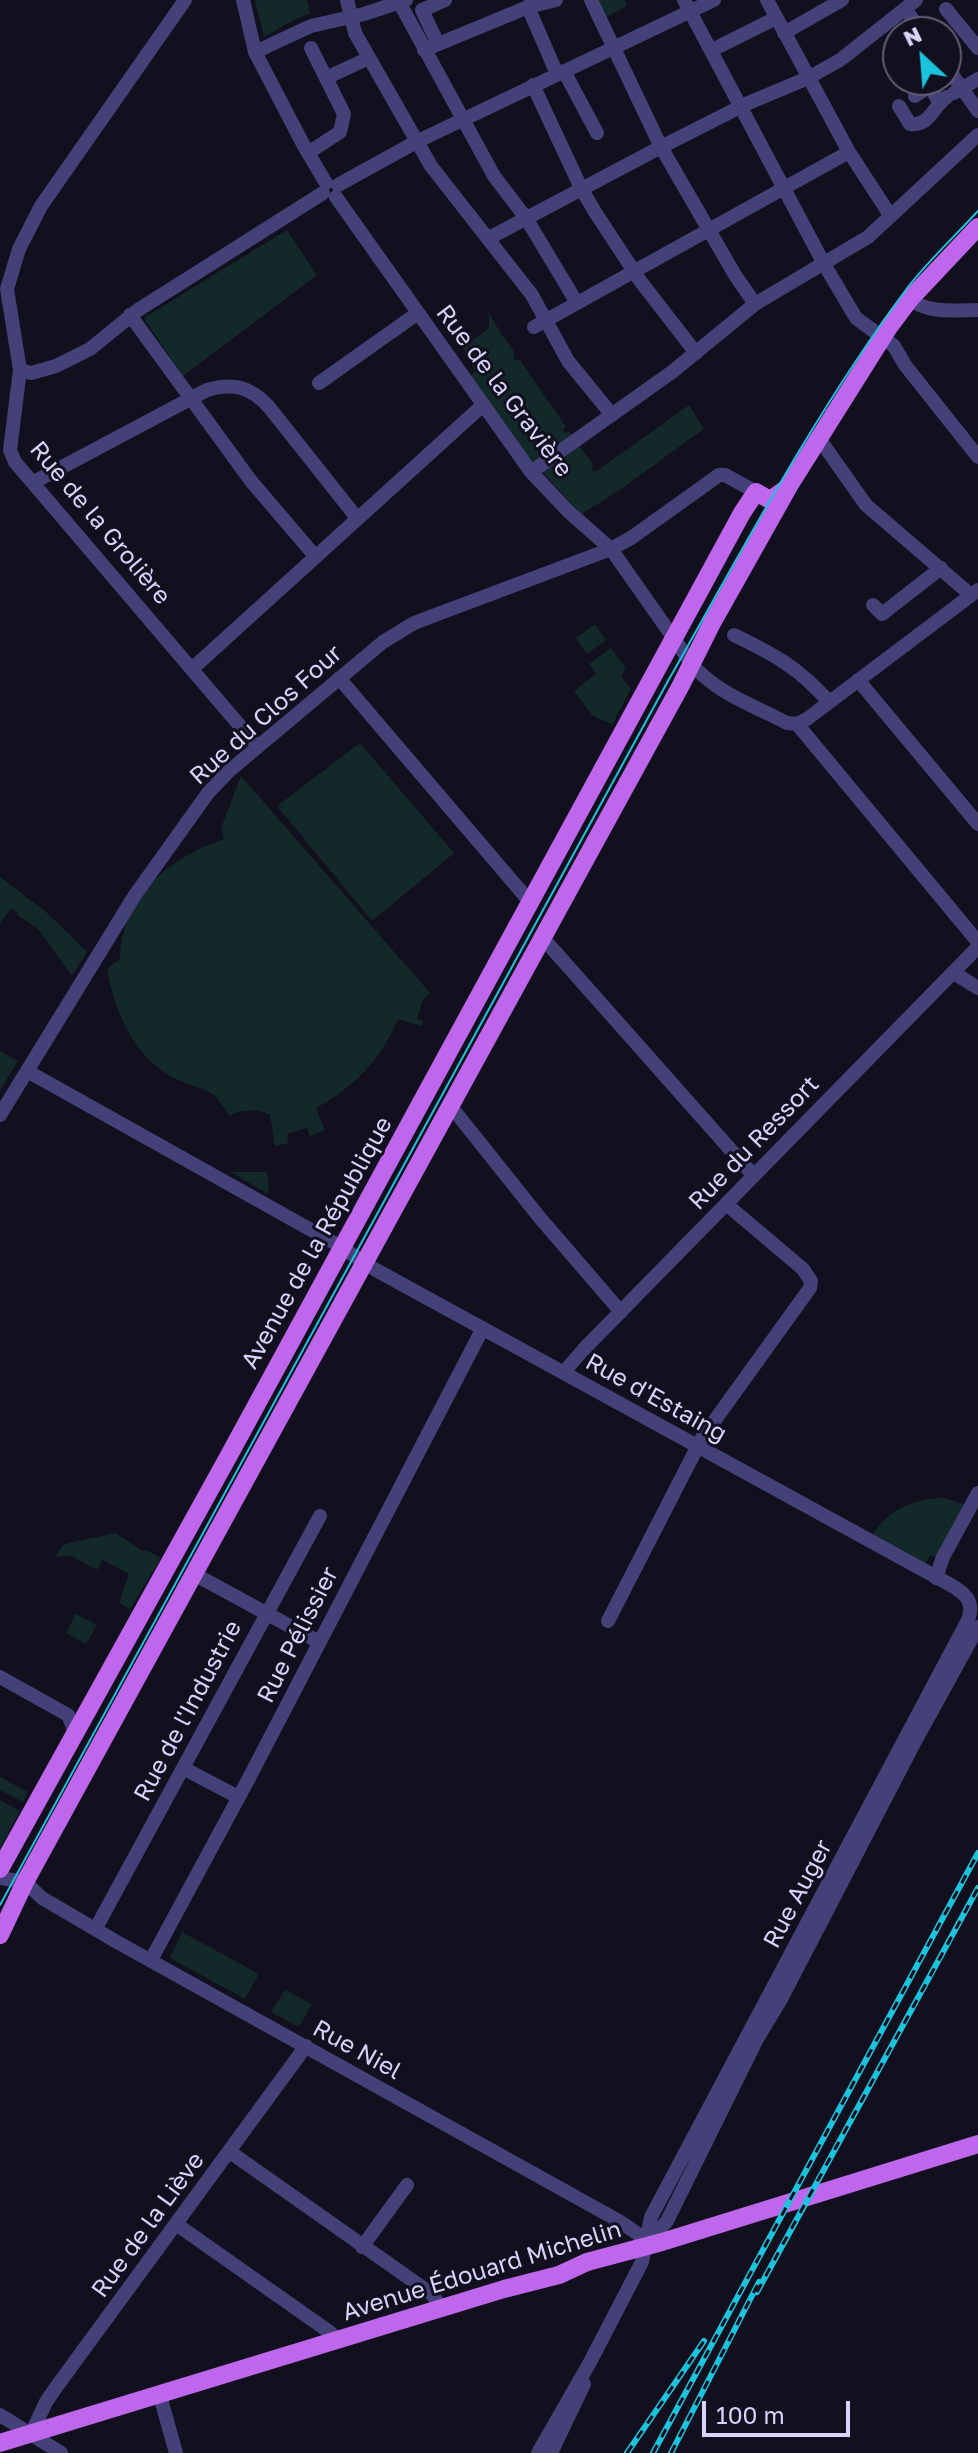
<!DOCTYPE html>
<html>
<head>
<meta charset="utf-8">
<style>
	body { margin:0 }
	#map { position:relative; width:978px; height:2453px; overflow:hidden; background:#120f1f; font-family:"Golos Text",sans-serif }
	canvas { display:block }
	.north { position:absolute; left:882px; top:16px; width:80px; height:80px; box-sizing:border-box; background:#120f1f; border:2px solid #615d76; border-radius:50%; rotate:334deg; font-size:22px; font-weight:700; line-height:32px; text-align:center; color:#d8d3f9 }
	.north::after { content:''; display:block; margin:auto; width:28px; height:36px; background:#1cc3dc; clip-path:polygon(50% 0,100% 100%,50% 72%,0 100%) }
	.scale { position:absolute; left:702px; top:2401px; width:148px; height:36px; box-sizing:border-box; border:4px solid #d8d3f9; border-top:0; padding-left:10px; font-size:24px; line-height:28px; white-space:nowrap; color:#d8d3f9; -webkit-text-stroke:6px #120f1f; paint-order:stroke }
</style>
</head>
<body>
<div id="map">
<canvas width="978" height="2453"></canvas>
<div class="north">N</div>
<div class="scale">100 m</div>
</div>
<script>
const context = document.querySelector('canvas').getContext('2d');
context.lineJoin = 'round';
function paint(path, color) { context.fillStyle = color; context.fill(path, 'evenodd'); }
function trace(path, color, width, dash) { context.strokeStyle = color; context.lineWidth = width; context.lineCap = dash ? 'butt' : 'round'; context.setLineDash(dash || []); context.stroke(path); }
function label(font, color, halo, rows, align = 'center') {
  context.font = font + ' "Golos Text",sans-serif'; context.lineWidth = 6; context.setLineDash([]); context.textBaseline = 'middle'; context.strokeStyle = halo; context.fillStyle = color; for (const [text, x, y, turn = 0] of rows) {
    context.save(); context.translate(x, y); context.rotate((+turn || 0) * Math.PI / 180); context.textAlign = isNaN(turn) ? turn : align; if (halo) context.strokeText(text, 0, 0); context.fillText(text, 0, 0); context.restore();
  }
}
const green = new Path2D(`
	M255,0H307L310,14C293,18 280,29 264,37Z
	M595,0H624L627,6L604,18Z
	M287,230L317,275L183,376L145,320V317Z
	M489,314L501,333V337L503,336L515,353L513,359L520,360L566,427L563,430L565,433L569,431L573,436L533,464L470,376L475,371L463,348L489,328Z
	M689,405L704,429C666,455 625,489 581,514L540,470L578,444L593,464L592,470L597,471Z
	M595,624L606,640L587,654L576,638Z
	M611,648L626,669L621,676L631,689L612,725L592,715L574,691L596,674L589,664Z
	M360,743L454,853L372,921L277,806Z
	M241,776L430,993L423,999L417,1019L423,1022L421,1026L398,1019C381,1059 355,1087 316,1108L325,1130L310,1136L307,1128L287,1134L288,1143L275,1146L270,1115C260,1108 240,1109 230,1116C224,1108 217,1096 209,1092C196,1086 181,1083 169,1075C131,1052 115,1010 107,969L120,959C122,897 169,857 224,839L221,828Z
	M0,877L46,912L87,952L72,976L38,929L17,915L18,913L11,908L0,924Z
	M0,1051L18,1061L0,1090Z
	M231,1172H267L269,1192L266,1193Z
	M944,1498L970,1506L936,1558L930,1555L925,1566L872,1537C886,1509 915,1499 944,1498Z
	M116,1533L144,1552L146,1550L161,1558L130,1609L119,1603L129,1574L103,1560L97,1570L71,1556L55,1557L64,1544Z
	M76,1614L97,1625L86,1644L66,1633Z
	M0,1777L28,1792L23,1802L0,1790Z
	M0,1800L20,1811L0,1848Z
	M182,1932L259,1974L245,1999L170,1958Z
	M285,1990L312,2004L299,2027L271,2012Z`);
const minor = new Path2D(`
	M185,0L41,206L19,249L7,289L20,370L10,450L15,462L258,747
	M243,0L255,52L304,146L326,183
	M347,0L355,33L431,166L532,295L568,361L612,415
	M398,0L494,176L526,218L577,303
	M591,0L661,147L735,275L755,304
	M684,0L824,264L856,318L894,346L905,365L978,457
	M767,0L849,152L890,215
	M532,1L528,7L557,74
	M946,9L978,48
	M906,10L922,32
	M784,33L842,0
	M438,44L422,10L445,0
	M720,46L776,18
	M424,50L528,7L556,0
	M255,52L311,26L364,14L406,0
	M844,57L916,0
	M946,66L978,111
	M564,71L597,133
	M326,78L369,58
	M533,85L581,188L595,212L641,282L696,353
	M954,93L978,79
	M915,96L930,86L939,102
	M899,106L910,124C931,126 932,107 947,97
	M308,153L340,132L344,114L311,48
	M338,185L416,142L714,0
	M336,197L531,472L569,512L611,549L691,663C714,692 755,706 787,723L797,724L807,719L978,590
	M489,238L661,147L746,104L808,78L840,60
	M910,299C927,314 957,310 978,310
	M130,315L251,481L315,556
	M534,327L849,152
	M20,370L31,373L56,366L90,349L138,310L323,193
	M319,383L418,313
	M818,437L866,505L971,595
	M531,472L672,372L755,304L868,237L978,135
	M34,482L207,390C233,382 251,387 269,407L357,518
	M873,605L882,614L941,568
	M734,635C775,655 798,667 829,702
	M193,668L483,405
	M339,678L530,902
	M858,680L978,824
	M797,724L978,942
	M542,937L753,1175
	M954,973L978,988
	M27,1071L338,1245L376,1270L949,1584C965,1593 975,1601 968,1620L651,2217L642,2262L589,2364L538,2453
	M448,1110L457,1114L540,1218L621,1312
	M0,1115L135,895L208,793L229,771L383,642L414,623L611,549L631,538L719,475H725L756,492
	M564,1372L584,1349L978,947
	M194,1574L319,1642
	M936,1578L943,1557L978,1493
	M608,1621L702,1438L810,1288L811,1281L803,1269L726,1204
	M0,1677L68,1715L75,1732
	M183,1768L238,1797
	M0,1878L25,1882L42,1898L117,1942L619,2221L638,2234L646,2245
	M96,1928L320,1516
	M151,1960L248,1780L483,1328
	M230,2152L433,2295L441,2309
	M176,2224L331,2333L335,2341
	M646,2245L667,2221L757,2039L780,2001L912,1747L978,1627
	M362,2247L407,2185
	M160,2396L176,2453
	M0,2415L61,2453
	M31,2434L46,2402L57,2386L306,2046
	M551,2453L584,2384`);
const major = new Path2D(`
	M0,1869L227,1459L742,513L756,492L770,500L787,488
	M0,1935L25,1882L680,687L712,623L789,486L889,327L910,299L978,227
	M0,2443L504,2289L559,2275L587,2262L662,2242L978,2144`);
const tram = new Path2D(`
	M0,1905L668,681C744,547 816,410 908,287C929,260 955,236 978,211`);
const rail = new Path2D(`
	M757,2292C830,2157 905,2023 978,1888
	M627,2453L704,2341
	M653,2453L978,1853
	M671,2453L759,2282`);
const streetNames = [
	["Rue de la Gravière",504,391,53],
	["Rue de la Grolière",100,523,50],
	["Rue du Clos Four",266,715,-42],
	["Rue du Ressort",754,1143,-46],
	["Avenue de la République",317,1243,-61],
	["Rue d'Estaing",656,1398,29],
	["Rue Pélissier",298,1635,-63],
	["Rue de l'Industrie",188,1711,-62],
	["Rue Auger",798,1894,-62],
	["Rue Niel",357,2050,29],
	["Rue de la Liève",148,2225,-54],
	["Avenue Édouard Michelin",482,2271,-17]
];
paint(green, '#132828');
trace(minor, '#444078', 14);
trace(major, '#be67ec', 18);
trace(tram, '#1cc3dc', 2);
trace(rail, '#1cc3dc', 6);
trace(rail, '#120f1f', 3, [9]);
label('24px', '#d8d3f9', '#120f1f', streetNames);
</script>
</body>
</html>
